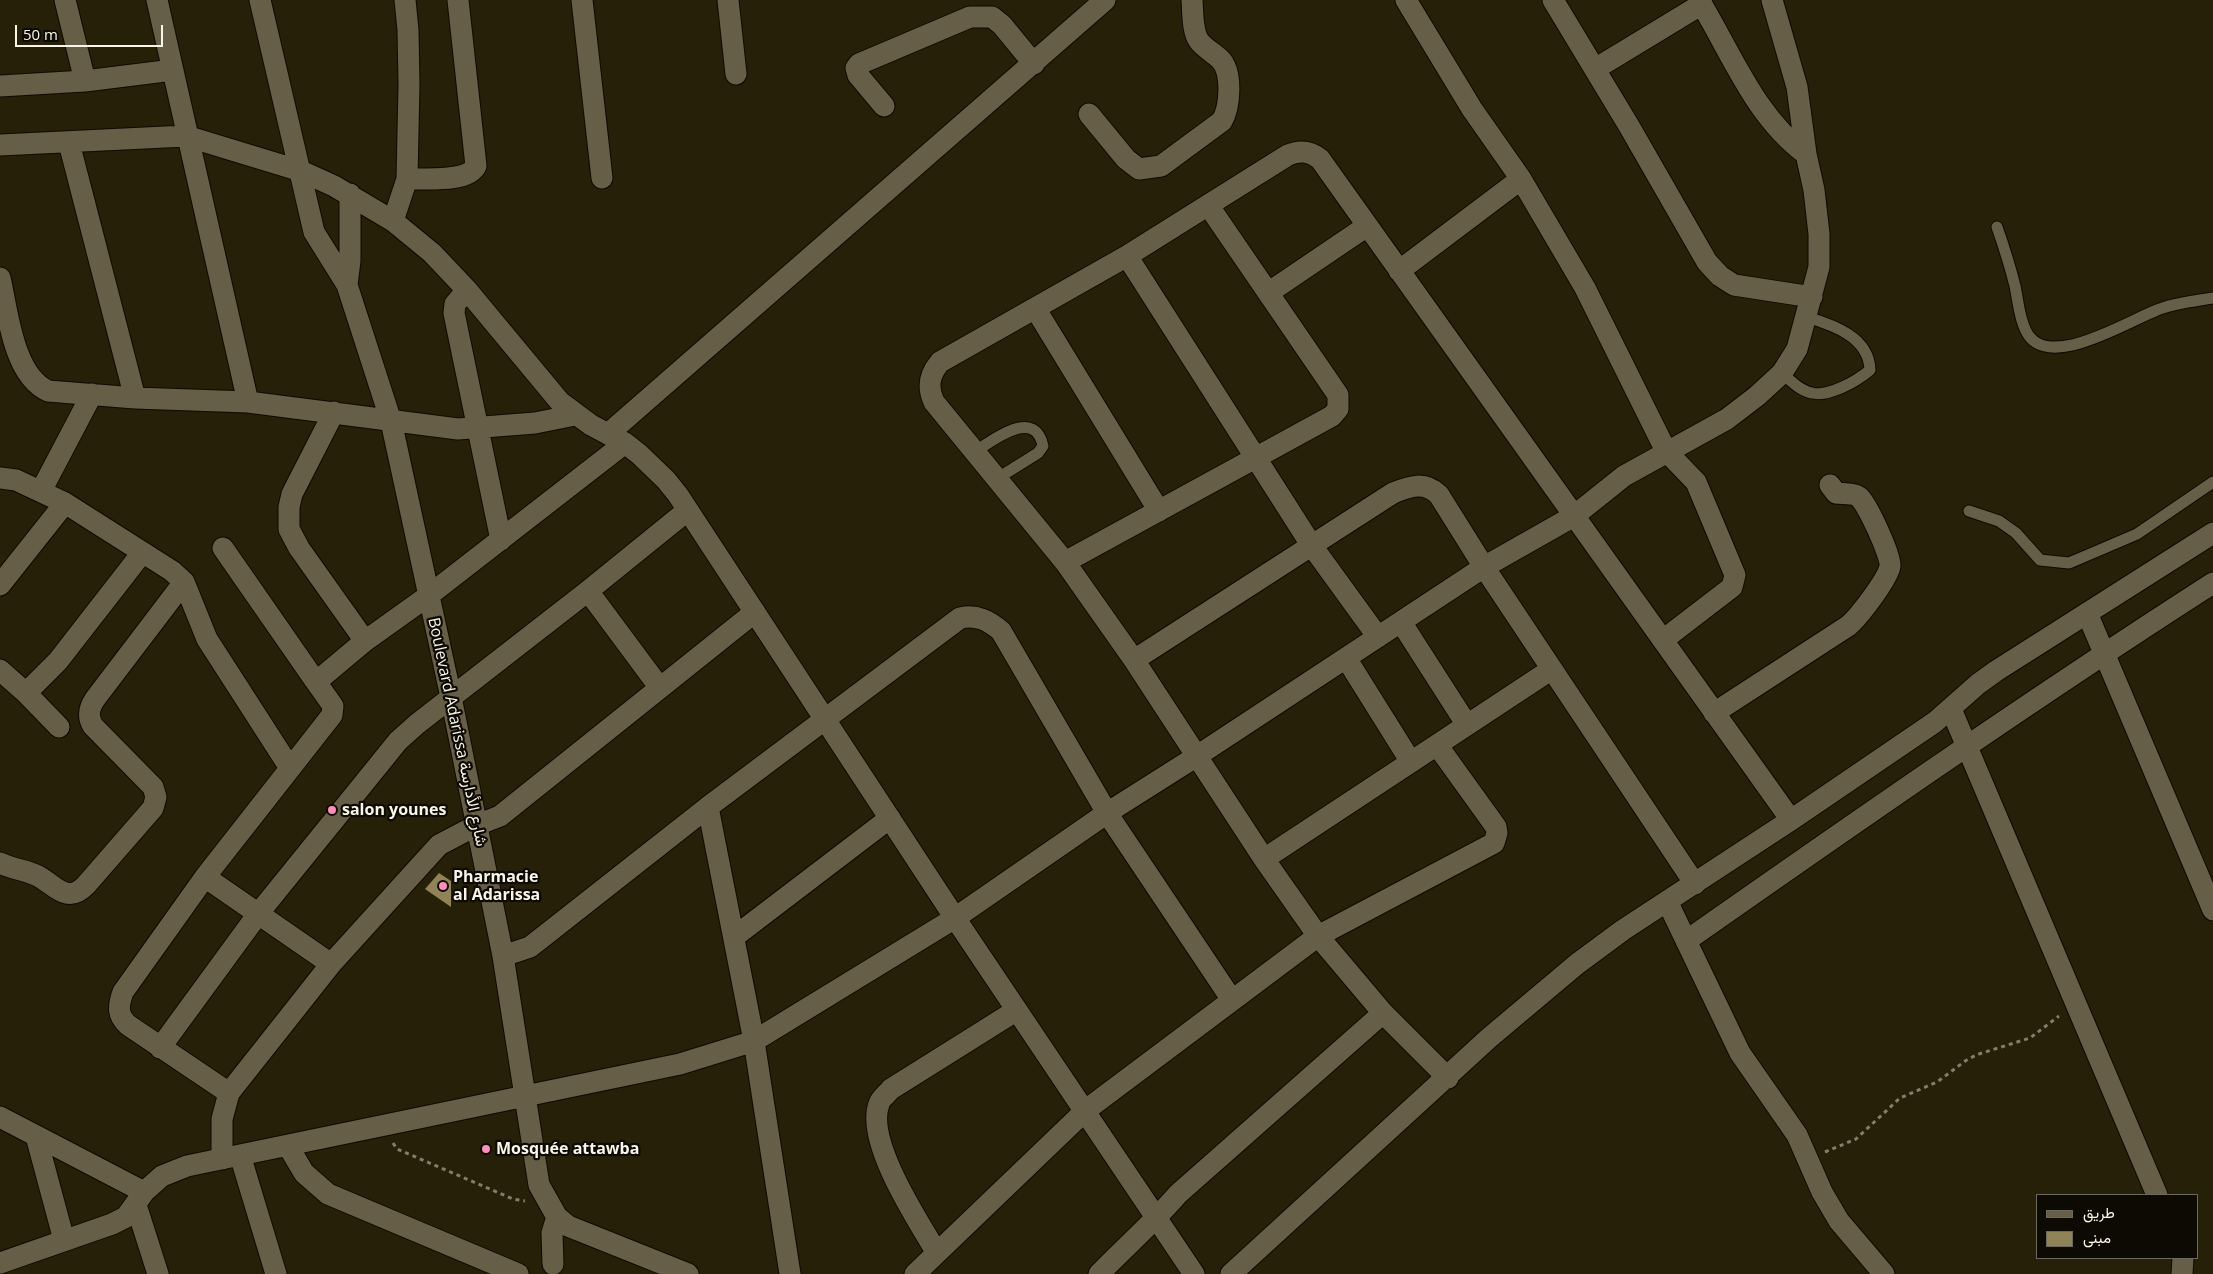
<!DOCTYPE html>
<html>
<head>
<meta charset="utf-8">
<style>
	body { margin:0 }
	#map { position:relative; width:2213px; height:1274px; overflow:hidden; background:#262009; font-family:"Open Sans",Vazirmatn,sans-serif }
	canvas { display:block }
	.legend { position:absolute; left:2036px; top:1194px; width:162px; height:65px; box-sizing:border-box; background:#0d0a03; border:1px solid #6b685e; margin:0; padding:6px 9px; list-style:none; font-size:15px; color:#f9f5e7 }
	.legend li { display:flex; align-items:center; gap:10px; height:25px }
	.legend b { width:25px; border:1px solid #6b685e }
	.scale { position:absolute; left:15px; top:25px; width:148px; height:22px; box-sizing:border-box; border:2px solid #f9f5e7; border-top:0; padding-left:6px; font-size:15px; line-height:18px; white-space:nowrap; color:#f9f5e7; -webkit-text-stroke:4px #0d0a03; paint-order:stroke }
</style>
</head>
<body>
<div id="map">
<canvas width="2213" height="1274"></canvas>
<ul class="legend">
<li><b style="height:6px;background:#665e46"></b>طريق</li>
<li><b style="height:14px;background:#908358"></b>مبنى</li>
</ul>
<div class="scale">50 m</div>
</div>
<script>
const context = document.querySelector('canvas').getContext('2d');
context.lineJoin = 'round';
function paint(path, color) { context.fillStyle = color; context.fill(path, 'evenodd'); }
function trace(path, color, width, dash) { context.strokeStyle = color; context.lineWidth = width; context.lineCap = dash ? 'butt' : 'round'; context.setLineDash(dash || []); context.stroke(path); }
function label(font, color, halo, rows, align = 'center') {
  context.font = font + ' "Open Sans",Vazirmatn,sans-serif'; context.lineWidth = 4.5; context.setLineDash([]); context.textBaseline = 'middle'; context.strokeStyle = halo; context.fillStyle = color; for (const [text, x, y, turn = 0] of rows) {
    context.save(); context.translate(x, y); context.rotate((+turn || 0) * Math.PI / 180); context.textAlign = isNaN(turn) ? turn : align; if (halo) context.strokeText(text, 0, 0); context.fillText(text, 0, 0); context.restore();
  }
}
const building = new Path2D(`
	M439,873L451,881V907L425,889Z`);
const path = new Path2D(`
	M393,1143L397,1149L513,1199L525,1201
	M1825,1152L1856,1139L1900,1098L1937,1082L1968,1059L1979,1054L2030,1038L2059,1016`);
const service = new Path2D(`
	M1997,227C2004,247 2010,266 2015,286C2018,300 2019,318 2026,331C2046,373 2128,321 2157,310C2174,303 2195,301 2213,298
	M1782,373C1790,380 1800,391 1812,393C1829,397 1857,381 1870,370C1869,337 1833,325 1807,317
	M976,451C993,440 1035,407 1043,446L1038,453L998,478
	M1969,511L1999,521L2016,533L2040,560L2069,563L2102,549L2137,534L2213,482`);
const minor = new Path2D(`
	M65,0L85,81
	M157,0L248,402
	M260,0L314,232L347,285L391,421L451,697L503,956L539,1185L557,1217L568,1226L688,1274
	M582,0L602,178
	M728,0L736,74
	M1406,0L1472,109L1521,179L1585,288L1666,451L1696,482L1735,575L1732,587L1663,640
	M1553,0L1629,126L1707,262L1720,276L1734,285L1812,297
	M1772,0L1797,87L1806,154
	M1595,69L1702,4
	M0,86L85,81L173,70
	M884,106L858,75L856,68L859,64L970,17H992L1002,25L1034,64
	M1089,114L1126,159L1139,169L1161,166L1222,121C1230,107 1233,72 1220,59C1214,53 1204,48 1199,41C1192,31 1193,12 1192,0
	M69,143L135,398
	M0,145L186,136L301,171L334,186L393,221L432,253L467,290L560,402L591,425L625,443L639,454L666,480L678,495L955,918L1194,1274
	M407,179C425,178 467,183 476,166L458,0
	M393,221L407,179L409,84L408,30L405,0
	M1127,256L1312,546L1378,637
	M1399,271L1521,179
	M0,278C8,312 13,375 48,391L135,398L248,402L458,429L535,423L575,415
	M347,285L350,261V194
	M467,290L455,304L454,313L501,540
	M1268,293L1367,226
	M1035,308L1159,511
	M334,412L292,494L289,507V529L299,548L365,641
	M608,434L1105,0
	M0,478L16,480L65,503L172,571L184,582L207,639L290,768
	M41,491L92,394
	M223,548L316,682
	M1065,562L1332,416L1338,409V395L1208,205
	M0,585L65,503
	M588,591L660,688
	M2087,613L2213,910
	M1401,622L1467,725
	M1346,658L1411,762
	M1134,660L1393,493C1410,486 1425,481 1439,495L1484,567L1695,884
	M0,670L26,693L59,727
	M26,693L58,661L142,553
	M1951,709L2157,1195
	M1714,713L1848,626C1858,618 1888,579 1890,566C1891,555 1867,504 1859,497C1854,493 1843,494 1836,493L1830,485
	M708,807L754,1041L790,1274
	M1264,859L1552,669
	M0,863C12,869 26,870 38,876C55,885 67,905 86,885L153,808L156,797L153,787L93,726C87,716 89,708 95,699L184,582
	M205,877L331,964
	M1667,901L1740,1053L1797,1135L1822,1192L1839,1221L1884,1274
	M734,937L890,818
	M1686,941C1860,819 2034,698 2213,583
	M503,956L530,947L708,807L960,618C977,614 989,621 1001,631L1107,813L1232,1000
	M160,1048L258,914L398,741L417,724L588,591L688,510
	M1448,1078L1383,1013L1318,936L1264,859L1134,660L1065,562L934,402C927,387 929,375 940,362L1127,256L1288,155C1300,150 1310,151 1320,159L1791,820
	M229,1093L128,1025C117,1015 118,1006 123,992L205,877L332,715L333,706L316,682L365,641L428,596L625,443
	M0,1117L144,1192
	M36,1136L64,1240
	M288,1146L304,1173L328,1194L518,1274
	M240,1155L276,1274
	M222,1159V1119L229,1093L331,964L439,845L477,825L500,816L755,612
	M136,1205L158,1274
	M937,1253C918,1221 865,1141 879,1104C880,1099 887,1094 891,1089L1017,1010
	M0,1263L112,1224L126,1217L144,1192L162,1176L187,1166L680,1064L754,1041L955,918L1107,813L1197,756L1484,567L1574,516L1624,476L1727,419L1757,396L1782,373L1797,349L1819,267V234L1814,190L1806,154C1755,117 1731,52 1699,0
	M553,1264L552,1233L557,1217
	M915,1274L1086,1110L1318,936L1494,843L1497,833L1496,827L1437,745
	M1099,1274C1125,1247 1154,1222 1178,1194L1383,1013
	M1231,1274L1489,1038L1577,964L1623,930L1791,820L1935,722L1978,684L1996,671L2213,533
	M2182,1274L2183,1258`);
const markers = [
	[332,810,5,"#fe8ebc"],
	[443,886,5,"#fe8ebc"],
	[486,1149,5,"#fe8ebc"]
];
const streetNames = [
	["Boulevard Adarissa شارع الأدارسة",457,732,78]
];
const poiNames = [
	["salon younes",342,810],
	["Pharmacie",453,877],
	["al Adarissa",453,895],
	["Mosquée attawba",496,1149]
];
paint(building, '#908358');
trace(service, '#0f0900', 13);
trace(minor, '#0f0900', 23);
trace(path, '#837e6b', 3, [4, 4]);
trace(service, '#665e46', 11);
trace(minor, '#665e46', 21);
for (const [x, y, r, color] of markers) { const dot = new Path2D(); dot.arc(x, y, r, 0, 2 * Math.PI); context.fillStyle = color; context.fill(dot); trace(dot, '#0d0a03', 2); }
label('16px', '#f9f5e7', '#0d0a03', streetNames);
label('bold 16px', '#f9f5e7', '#0d0a03', poiNames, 'left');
</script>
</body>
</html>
